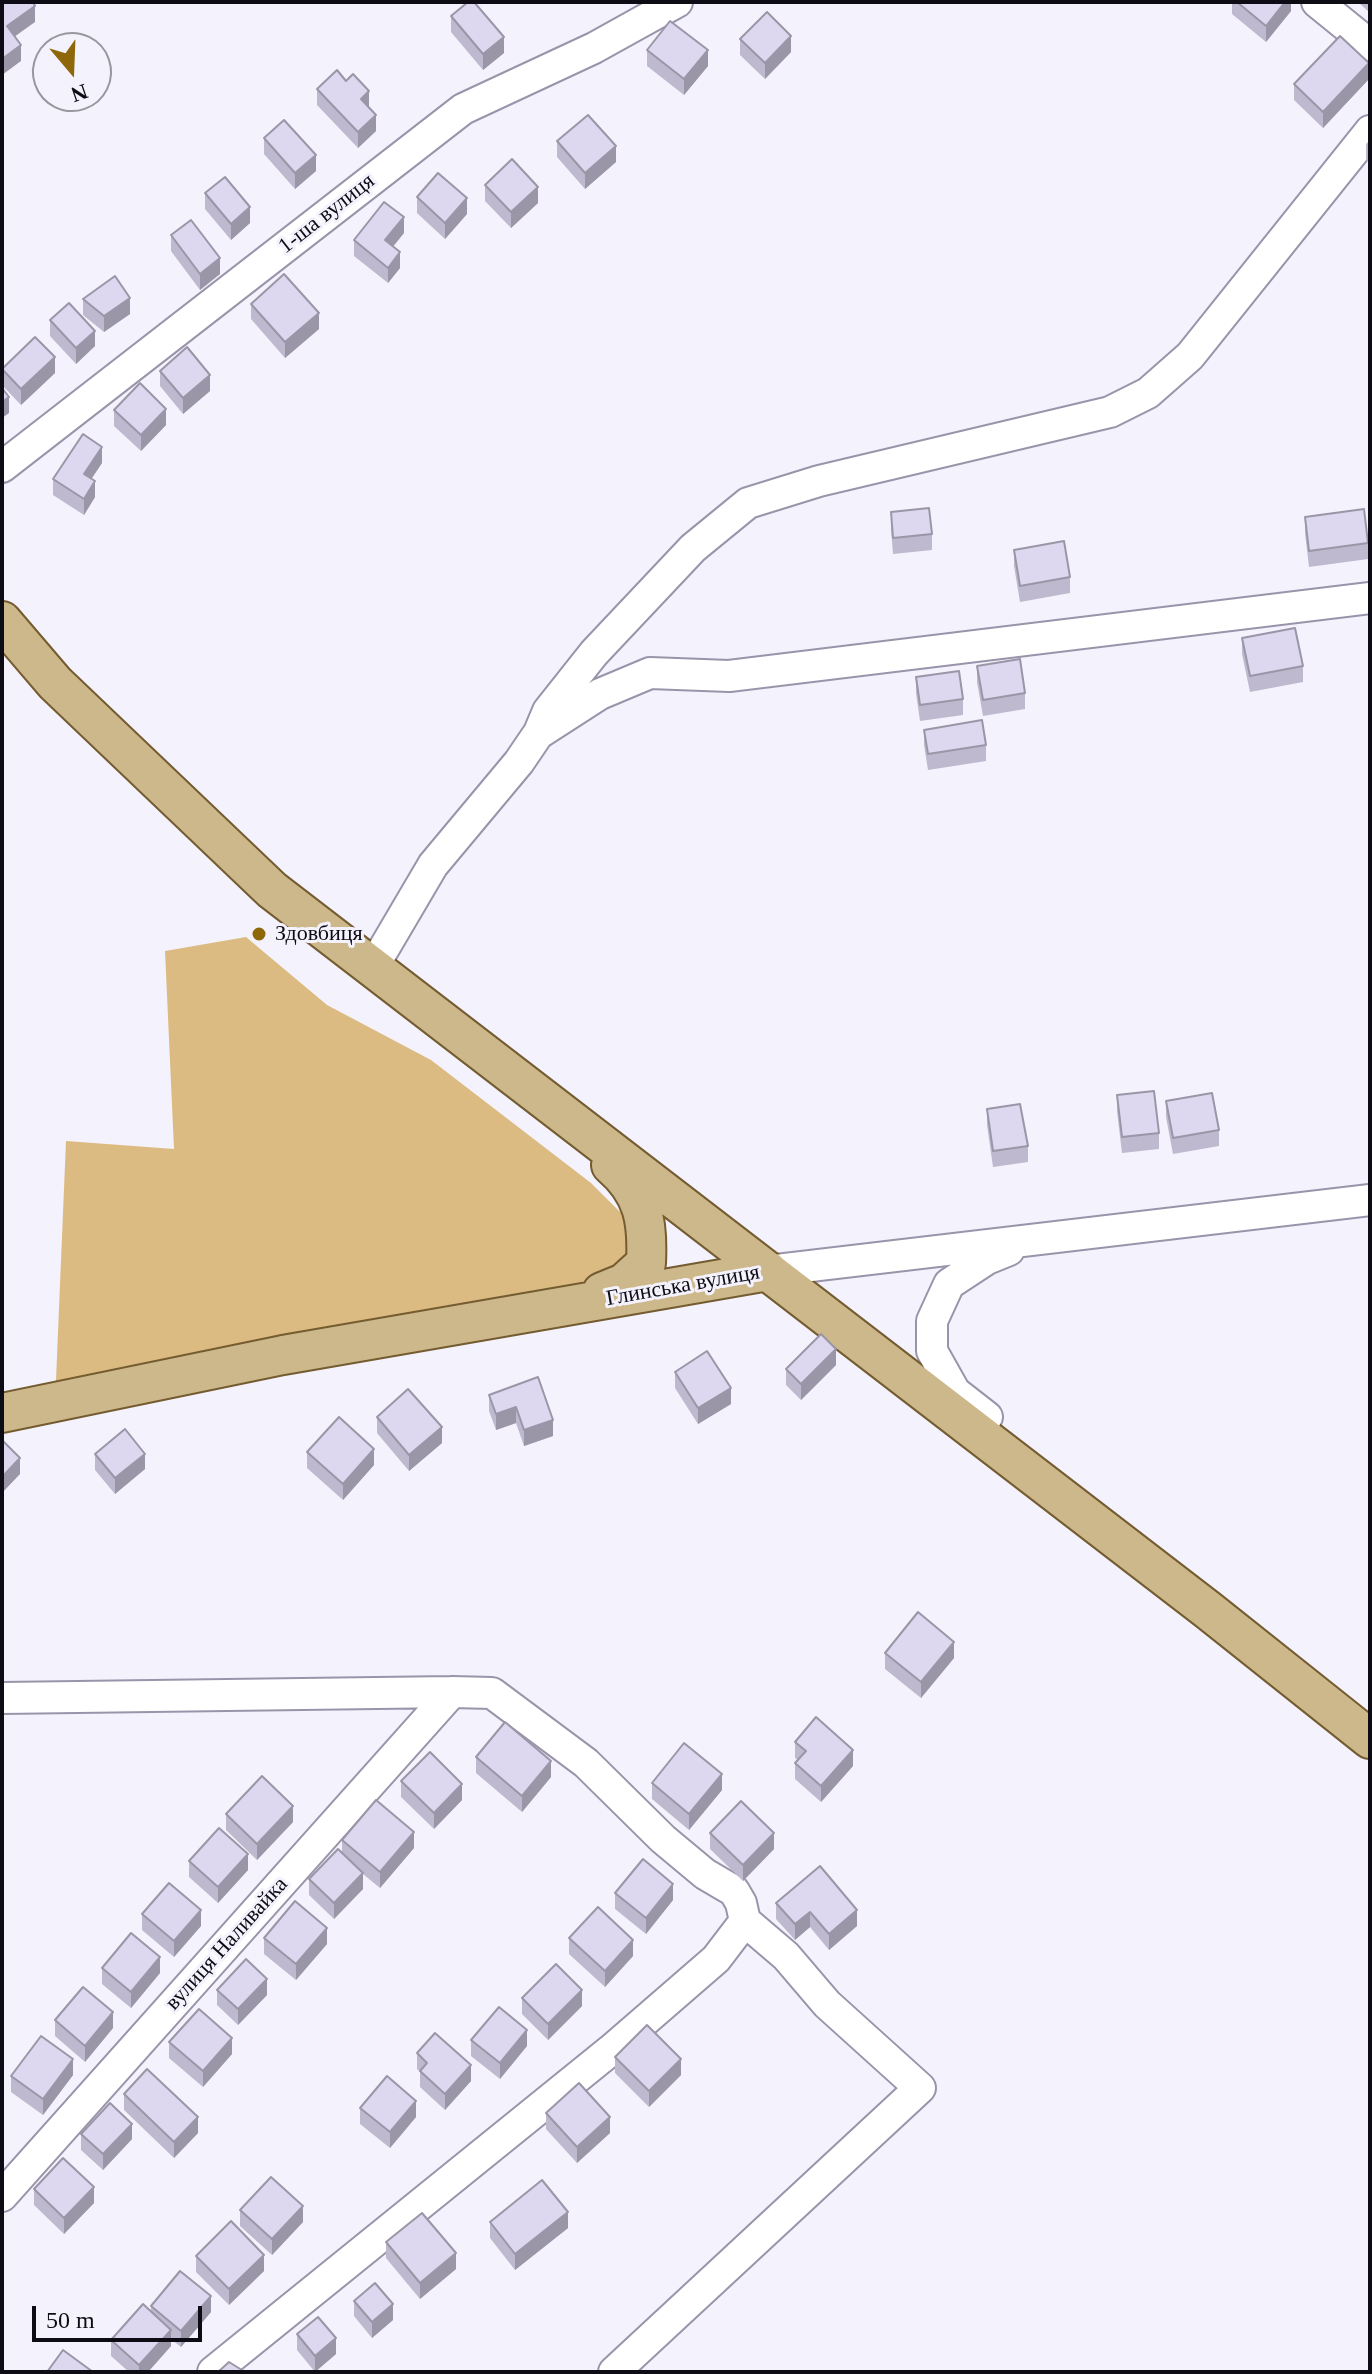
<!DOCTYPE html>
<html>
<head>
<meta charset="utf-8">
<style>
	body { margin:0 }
	#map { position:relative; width:1372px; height:2374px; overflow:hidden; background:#f4f2fc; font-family:Georgia,serif }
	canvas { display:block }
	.frame { position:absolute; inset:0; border:4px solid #0d0b13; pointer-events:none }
	.north { position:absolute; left:32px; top:32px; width:80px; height:80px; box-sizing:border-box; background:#f4f2fc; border:2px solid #98969f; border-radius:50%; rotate:161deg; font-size:22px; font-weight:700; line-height:32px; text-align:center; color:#0d0b13 }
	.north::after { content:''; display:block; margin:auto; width:28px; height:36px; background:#8d670a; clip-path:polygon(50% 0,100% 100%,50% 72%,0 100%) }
	.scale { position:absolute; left:32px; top:2306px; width:170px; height:36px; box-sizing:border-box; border:4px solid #0d0b13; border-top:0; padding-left:10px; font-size:24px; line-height:28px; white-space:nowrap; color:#0d0b13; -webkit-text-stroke:6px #f4f2fc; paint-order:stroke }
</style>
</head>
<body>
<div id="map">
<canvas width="1372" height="2374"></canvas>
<div class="frame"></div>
<div class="north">N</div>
<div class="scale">50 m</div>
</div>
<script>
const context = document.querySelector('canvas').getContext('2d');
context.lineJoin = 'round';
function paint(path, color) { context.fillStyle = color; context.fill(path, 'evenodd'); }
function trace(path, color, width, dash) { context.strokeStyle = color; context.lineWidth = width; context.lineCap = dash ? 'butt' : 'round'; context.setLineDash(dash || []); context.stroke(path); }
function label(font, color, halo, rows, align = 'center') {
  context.font = font + ' Georgia,serif'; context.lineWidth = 6; context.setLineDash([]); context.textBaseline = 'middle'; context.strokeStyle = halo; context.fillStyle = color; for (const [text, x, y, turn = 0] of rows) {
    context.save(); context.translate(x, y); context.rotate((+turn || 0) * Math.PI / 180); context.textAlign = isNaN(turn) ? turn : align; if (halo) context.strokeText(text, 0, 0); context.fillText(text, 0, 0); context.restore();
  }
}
const green = new Path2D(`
	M246,937L327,1005L431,1060L591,1183L630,1222L635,1279L55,1404L66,1141L174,1149L165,951Z`);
const minor = new Path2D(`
	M1317,2L1370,45
	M2,467L463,109L594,48L677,2
	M540,730L548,711L594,653L693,548L748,503L819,481L1110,412L1148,393L1190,356L1370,131
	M373,967L433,865L519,762L538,734L600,694L650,673L729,676L1370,598
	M768,1271L1370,1200
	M987,1417L955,1392L932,1351V1321L949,1284L987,1259L1009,1250
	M2,1698L452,1692L492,1693L586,1763L663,1839L705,1874L734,1891L741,1903L745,1921L716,1959L611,2050L213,2372
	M2,2196L452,1692
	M614,2372L920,2088L827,2004L786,1956L745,1921`);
const major = new Path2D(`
	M2,621L55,683L272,890L1208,1610L1370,1739
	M602,1292L624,1283L646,1263C648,1222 644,1193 611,1165
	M2,1413L283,1355L768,1271`);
const wall = new Path2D(`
	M1232,2H1291V11L1266,42L1232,14Z
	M1358,2H1370V13Z
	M451,16L504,53L483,70L451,32Z
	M740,39L791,52L765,79L740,55Z
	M647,50L708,66L684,95L647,66Z
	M1369,79L1323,128L1294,100V84Z
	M317,89L369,107L376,131L358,148L317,105Z
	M264,138L316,171L295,189L264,154Z
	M1370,140V163L1366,160V144Z
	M557,141L616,162L585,189L557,157Z
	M485,185L538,203L511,228L485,201Z
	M205,193L250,223L231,240L205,209Z
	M417,197L467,214L445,239L417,213Z
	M404,233L393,247L400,268L388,283L354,256V240Z
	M171,235L220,274L200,290L171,251Z
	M83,299L130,314L104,332L83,315Z
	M251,304L319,329L285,358L251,319Z
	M50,320L95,346L76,364L50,336Z
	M2,369L55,373L21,405L2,385Z
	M160,371L210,391L183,414L160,386Z
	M114,410L166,425L141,451L114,426Z
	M102,463L91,479L95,497L84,515L53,495V479Z
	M891,512L932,534V550L893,554L891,528Z
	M1305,517L1368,543V559L1309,567L1305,533Z
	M1014,550L1070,577V593L1020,602L1014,566Z
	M1242,638L1303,666V682L1250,692L1242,654Z
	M977,666L1025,693V709L983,716L977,682Z
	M916,677L963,699V715L920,721L916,693Z
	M924,730L986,745V761L928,770L924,745Z
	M1117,1095L1159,1133V1149L1122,1153L1117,1111Z
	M1166,1101L1219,1130V1146L1173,1154L1166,1117Z
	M987,1109L1028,1146V1162L993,1167L987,1125Z
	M836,1365L801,1400L786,1385V1369Z
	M675,1372L731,1404L698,1424L675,1388Z
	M538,1377L553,1436L524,1446L516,1423L496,1430L489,1411V1395Z
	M377,1417L442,1443L409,1471L377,1433Z
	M307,1452L374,1465L343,1500L307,1468Z
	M95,1454L145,1469L115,1494L95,1470Z
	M885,1653L954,1658L921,1698L885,1669Z
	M795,1742L853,1766L821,1802L795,1779V1763L798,1760L795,1758Z
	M476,1757L551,1777L522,1812L476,1773Z
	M401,1781L462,1800L434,1829L401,1797Z
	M652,1783L722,1790L689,1830L652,1799Z
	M226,1814L293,1822L257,1860L226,1830Z
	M710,1833L774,1849L743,1881L710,1849Z
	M342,1840L414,1848L380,1888L363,1874V1889L334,1919L309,1895V1879L342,1853Z
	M189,1861L248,1870L218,1903L189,1877Z
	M820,1866L857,1926L829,1950L810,1927L795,1940L776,1919V1903Z
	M615,1893L673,1900L646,1934L615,1909Z
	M142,1914L201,1926L174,1957L142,1930Z
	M264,1938L327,1944L296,1980L264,1954Z
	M569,1938L633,1956L605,1987L569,1954Z
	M102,1968L160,1973L131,2008L102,1984Z
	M217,1990L267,1995L238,2025L217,2005Z
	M522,1998L582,2006L548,2040L522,2014Z
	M55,2020L113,2028L85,2062L55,2036Z
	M471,2040L527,2046L500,2079L471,2056Z
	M169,2042L232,2054L203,2087L169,2058Z
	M417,2053L471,2081L445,2110L420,2087V2072L417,2069Z
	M615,2057L681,2075L649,2107L615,2073Z
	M73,2075L43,2115L11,2092V2076Z
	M124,2094L198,2133L174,2158L124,2110Z
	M360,2108L416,2117L390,2148L360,2124Z
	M546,2113L610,2133L577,2163L546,2129Z
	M81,2134L132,2139L103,2170L81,2150Z
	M34,2189L94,2203L64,2234L34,2205Z
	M240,2210L303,2222L272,2255L240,2226Z
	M490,2222L568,2228L515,2270L490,2238Z
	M386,2242L456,2269L420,2299L386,2258Z
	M196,2256L264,2271L229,2305L196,2272Z
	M354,2301L393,2320L372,2338L354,2316Z
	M151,2306L211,2312L181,2347L171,2339V2346L148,2372H129L111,2356V2340L151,2311Z
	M297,2334L336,2354L315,2372L297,2350Z`);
const shadedWall = new Path2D(`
	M1285,2H1291V11L1266,42V26Z
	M35,6V22L7,42V26Z
	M791,36V52L765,79V63Z
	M504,37V53L483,70V54Z
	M21,45V61L2,75V59Z
	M708,50V66L684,95V79Z
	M1369,63V79L1323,128V112Z
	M369,91V107L361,115V99Z
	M376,115V131L358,148V132Z
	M616,146V162L585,189V173Z
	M316,155V171L295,189V173Z
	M538,187V203L511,228V212Z
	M467,198V214L445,239V223Z
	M250,207V223L231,240V224Z
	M404,217V233L385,256V240Z
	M400,252V268L388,283V268Z
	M220,258V274L200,290V274Z
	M130,298V314L104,332V316Z
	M319,313V329L285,358V342Z
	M95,331V346L76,364V348Z
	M55,357V373L21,405V389Z
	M210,375V391L183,414V398Z
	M9,397V413L2,418V402Z
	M166,409V425L141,451V435Z
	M102,447V463L84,490V474Z
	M95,481V497L84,515V499Z
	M836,1349V1365L801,1400V1384Z
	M731,1388V1404L698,1424V1408Z
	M516,1407V1423L496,1430V1414Z
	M553,1420V1436L524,1446V1430Z
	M442,1427V1443L409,1471V1455Z
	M374,1449V1465L343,1500V1484Z
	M145,1454V1469L115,1494V1478Z
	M20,1458V1474L2,1493V1477Z
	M954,1642V1658L921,1698V1682Z
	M853,1750V1766L821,1802V1786Z
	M551,1761V1777L522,1812V1796Z
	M722,1774V1790L689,1830V1814Z
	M462,1784V1800L434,1829V1813Z
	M293,1806V1822L257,1860V1844Z
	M414,1832V1848L380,1888V1872Z
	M774,1833V1849L743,1881V1865Z
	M248,1854V1870L218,1903V1887Z
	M363,1873V1889L334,1919V1903Z
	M673,1884V1900L646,1934V1918Z
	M201,1910V1926L174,1957V1941Z
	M857,1910V1926L829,1950V1934Z
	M810,1912V1927L795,1940V1924Z
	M327,1928V1944L296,1980V1964Z
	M633,1940V1956L605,1987V1971Z
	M160,1957V1973L131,2008V1992Z
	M267,1979V1995L238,2025V2009Z
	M582,1990V2006L548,2040V2024Z
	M113,2012V2028L85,2062V2046Z
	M527,2030V2046L500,2079V2063Z
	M232,2038V2054L203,2087V2071Z
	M73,2059V2075L43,2115V2099Z
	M681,2059V2075L649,2107V2091Z
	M471,2065V2081L445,2110V2094Z
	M416,2101V2117L390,2148V2132Z
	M198,2117V2133L174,2158V2142Z
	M610,2117V2133L577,2163V2147Z
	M132,2124V2139L103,2170V2154Z
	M94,2187V2203L64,2234V2218Z
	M303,2206V2222L272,2255V2239Z
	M568,2212V2228L515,2270V2254Z
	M456,2253V2269L420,2299V2283Z
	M264,2255V2271L229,2305V2289Z
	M211,2296V2312L181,2347V2331Z
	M393,2304V2320L372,2338V2322Z
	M171,2330V2346L148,2372H139V2365Z
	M336,2338V2354L315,2372V2356Z`);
const building = new Path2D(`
	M2,2H33L35,6L7,26L21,45L2,59Z
	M468,2H474L504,37L483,54L451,16Z
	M1237,2H1285L1266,26Z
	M767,12L791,36L765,63L740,39Z
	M670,21L708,50L684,79L647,50Z
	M1340,36L1369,63L1323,112L1294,84Z
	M337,70L346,81L353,74L369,91L361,99L376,115L358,132L317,89Z
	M588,115L616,146L585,173L557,141Z
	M284,120L316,155L295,173L264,138Z
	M512,159L538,187L511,212L485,185Z
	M438,173L467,198L445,223L417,197Z
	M225,177L250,207L231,224L205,193Z
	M384,202L404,217L385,240L400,252L388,268L354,240Z
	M191,220L220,258L200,274L171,235Z
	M284,274L319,313L285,342L251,304Z
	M115,276L130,298L104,316L83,299Z
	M69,303L95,331L76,348L50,320Z
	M35,337L55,357L21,389L2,369Z
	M187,347L210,375L183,398L160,371Z
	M140,383L166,409L141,435L114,410Z
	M2,388L9,397L2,402Z
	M83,434L102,447L84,474L95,481L84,499L53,479Z
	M929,508L932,534L893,538L891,512Z
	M1364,509L1368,543L1309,551L1305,517Z
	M1064,541L1070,577L1020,586L1014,550Z
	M1295,628L1303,666L1250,676L1242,638Z
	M1020,659L1025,693L983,700L977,666Z
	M959,671L963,699L920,705L916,677Z
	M982,720L986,745L928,754L924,730Z
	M1154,1091L1159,1133L1122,1137L1117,1095Z
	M1212,1093L1219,1130L1173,1138L1166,1101Z
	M1020,1104L1028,1146L993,1151L987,1109Z
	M821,1334L836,1349L801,1384L786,1369Z
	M707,1351L731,1388L698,1408L675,1372Z
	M538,1377L553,1420L524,1430L516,1407L496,1414L489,1395Z
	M408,1389L442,1427L409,1455L377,1417Z
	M339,1417L374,1449L343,1484L307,1452Z
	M125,1429L145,1454L115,1478L95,1454Z
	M2,1440L20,1458L2,1477Z
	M918,1612L954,1642L921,1682L885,1653Z
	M816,1717L853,1750L821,1786L795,1763L806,1751L795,1742Z
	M505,1722L551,1761L522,1796L476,1757Z
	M684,1743L722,1774L689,1814L652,1783Z
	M430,1752L462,1784L434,1813L401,1781Z
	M262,1776L293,1806L257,1844L226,1814Z
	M376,1800L414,1832L380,1872L342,1840Z
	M741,1801L774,1833L743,1865L710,1833Z
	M219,1828L248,1854L218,1887L189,1861Z
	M338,1849L363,1873L334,1903L309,1879Z
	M643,1859L673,1884L646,1918L615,1893Z
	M820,1866L857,1910L829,1934L810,1912L795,1924L776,1903Z
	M169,1883L201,1910L174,1941L142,1914Z
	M295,1901L327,1928L296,1964L264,1938Z
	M598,1907L633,1940L605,1971L569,1938Z
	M131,1933L160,1957L131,1992L102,1968Z
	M246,1959L267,1979L238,2009L217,1990Z
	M556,1964L582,1990L548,2024L522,1998Z
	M83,1987L113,2012L85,2046L55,2020Z
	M499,2007L527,2030L500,2063L471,2040Z
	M199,2009L232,2038L203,2071L169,2042Z
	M647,2025L681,2059L649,2091L615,2057Z
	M435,2033L471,2065L445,2094L420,2071L427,2063L417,2053Z
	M41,2036L73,2059L43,2099L11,2076Z
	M147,2069L198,2117L174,2142L124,2094Z
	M387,2076L416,2101L390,2132L360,2108Z
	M579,2083L610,2117L577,2147L546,2113Z
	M110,2103L132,2124L103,2154L81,2134Z
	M63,2158L94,2187L64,2218L34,2189Z
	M271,2177L303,2206L272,2239L240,2210Z
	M542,2180L568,2212L515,2254L490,2222Z
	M422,2213L456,2253L420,2283L386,2242Z
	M231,2221L264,2255L229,2289L196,2256Z
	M180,2271L211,2296L181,2331L151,2306Z
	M375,2283L393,2304L372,2322L354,2301Z
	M143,2304L171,2330L139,2365L111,2340Z
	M318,2317L336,2338L315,2356L297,2334Z
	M63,2350L93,2372H47Z
	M229,2362L245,2372H218Z`);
const markers = [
	[259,934,8,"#8d670a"]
];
const streetNames = [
	["1-ша вулиця",327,214,-38],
	["Глинська вулиця",683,1286,-10],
	["вулиця Наливайка",227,1944,-48]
];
const poiNames = [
	["Здовбиця",275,934]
];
paint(green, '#dbbb81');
trace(minor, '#9a94ab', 34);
trace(major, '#745c30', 42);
trace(minor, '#fff', 30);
trace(major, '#cdb88c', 38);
paint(wall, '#beb9ce');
paint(shadedWall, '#9b96a7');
paint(building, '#ddd7ef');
trace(building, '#9b96a7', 2);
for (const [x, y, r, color] of markers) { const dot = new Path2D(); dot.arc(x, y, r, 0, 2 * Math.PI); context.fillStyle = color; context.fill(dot); trace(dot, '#f4f2fc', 3); }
label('22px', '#0d0b13', '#f4f2fc', streetNames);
label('22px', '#0d0b13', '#f4f2fc', poiNames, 'left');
</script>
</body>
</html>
